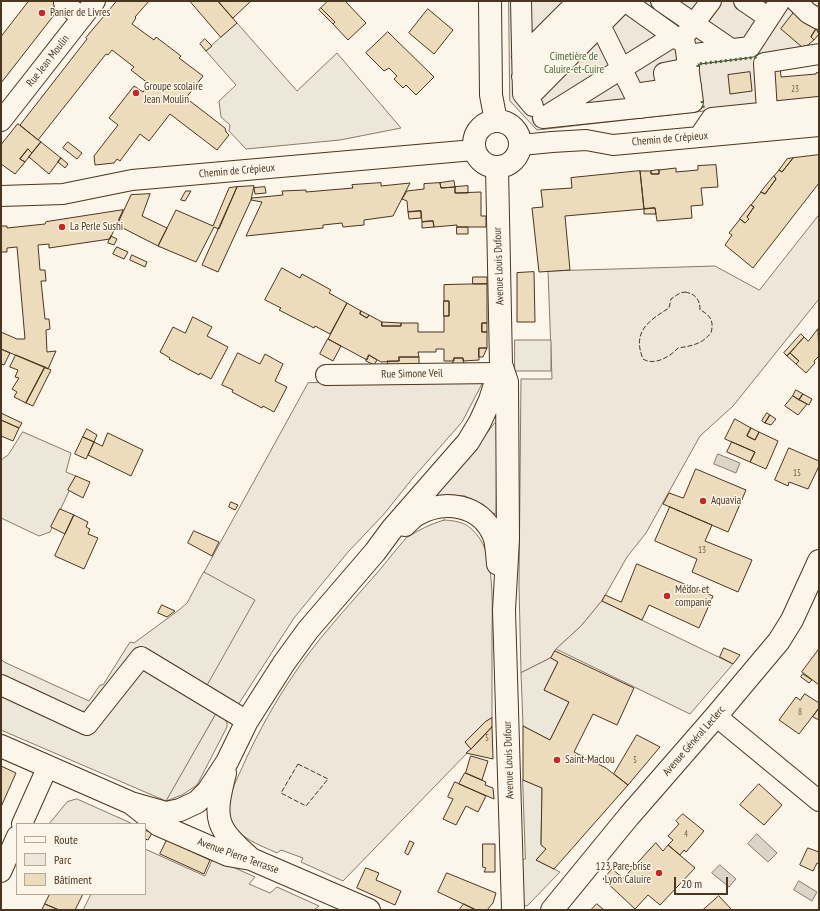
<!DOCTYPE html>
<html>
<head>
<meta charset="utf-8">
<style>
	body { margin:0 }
	#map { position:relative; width:820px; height:911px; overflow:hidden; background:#fbf6e9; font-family:"PT Sans Narrow",sans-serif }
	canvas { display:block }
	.frame { position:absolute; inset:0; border:2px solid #4a3520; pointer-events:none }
	.legend { position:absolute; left:16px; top:823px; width:130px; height:72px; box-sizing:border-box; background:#fbf6e9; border:1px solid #b4a999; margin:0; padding:5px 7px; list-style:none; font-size:12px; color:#4a3520 }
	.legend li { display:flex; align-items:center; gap:8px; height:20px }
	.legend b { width:20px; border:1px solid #b4a999 }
	.scale { position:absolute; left:674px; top:877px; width:54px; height:18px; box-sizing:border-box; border:2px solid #4a3520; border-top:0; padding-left:5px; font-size:12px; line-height:14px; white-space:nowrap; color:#4a3520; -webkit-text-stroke:3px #fbf6e9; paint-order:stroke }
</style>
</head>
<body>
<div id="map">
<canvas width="820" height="911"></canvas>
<div class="frame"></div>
<ul class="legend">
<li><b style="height:5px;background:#fbf6e9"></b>Route</li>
<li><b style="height:11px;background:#ede6d9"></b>Parc</li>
<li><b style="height:11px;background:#ecdcbc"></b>Bâtiment</li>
</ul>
<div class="scale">20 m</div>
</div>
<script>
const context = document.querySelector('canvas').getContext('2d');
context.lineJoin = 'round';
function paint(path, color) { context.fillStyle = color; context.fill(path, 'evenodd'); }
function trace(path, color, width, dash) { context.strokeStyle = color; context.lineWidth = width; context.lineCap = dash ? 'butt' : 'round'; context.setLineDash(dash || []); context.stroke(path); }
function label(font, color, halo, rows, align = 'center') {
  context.font = font + ' "PT Sans Narrow",sans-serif'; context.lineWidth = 3; context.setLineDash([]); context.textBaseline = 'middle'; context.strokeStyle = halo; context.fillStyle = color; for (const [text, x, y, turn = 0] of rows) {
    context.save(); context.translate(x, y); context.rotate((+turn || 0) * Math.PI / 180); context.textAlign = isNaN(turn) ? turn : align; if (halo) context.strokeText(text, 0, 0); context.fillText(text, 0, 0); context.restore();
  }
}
const green = new Path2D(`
	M509,1H819V34L808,45L757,57V105L537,130L510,101Z
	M819,215V299L733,406L700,436L646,533L627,557L602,601L581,626L556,649L552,657L521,673L519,585L521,379H552L548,271L715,266L759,290Z
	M483,382L462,422L412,479L384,514L348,552L294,618L238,705L206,687L204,572L308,383Z
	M495,423L497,425L496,514L492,513L481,504L465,496L451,495L435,496L473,451Z
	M444,520C461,521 470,524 480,539C495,561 492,612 492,638C492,665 492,691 492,718L485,722L465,742L471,749L343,881L301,862L303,858L281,850L277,853C262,846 231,835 229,816C226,797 238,778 245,761C259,731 275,702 294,674C316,641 343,612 369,582C382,568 393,553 406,538C419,530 430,524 444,520Z
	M216,714C222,717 228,719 227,727L197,785L182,795L166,801Z
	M77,799L133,824H49L67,802Z
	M145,849L205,876L212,860L215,859L255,877L249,884L270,893L277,887L319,906L314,910H83L91,894H145Z`);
const parking = new Path2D(`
	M237,23L297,91L337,53L401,128L340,140L246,149L229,131L230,125L221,117L219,101L236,85L206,51Z
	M515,340H551V371H515Z
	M23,432L71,453L66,472L76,476L50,532L39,536L1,518V460L8,455Z
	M204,572L255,600L206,687L223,701L166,801L1,730V659L4,662L89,701L100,685H103L130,642L134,643L179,610L187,603Z
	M602,601L733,664L690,714L556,649L581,626Z
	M551,658L558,662L544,690L569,702L550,740L523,726L521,673Z
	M523,780L542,788L541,844L546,849L536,860L560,872L527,906L523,905L520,860L525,859Z`);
const water = new Path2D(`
	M718,454L740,463L736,473L714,464Z
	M757,834L777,853L768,862L748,844Z
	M720,865L736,879L729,887L712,873Z
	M799,881L817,892L812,901L794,890Z`);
const building = new Path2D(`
	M29,1H65L1,83V37Z
	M117,1H149L135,17L136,18L132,24L154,40L156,37L181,56L179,58L203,76L186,98L225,128L226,132L229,135L217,150L170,114L149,141L140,134L120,161L117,159L114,163L95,165L94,156L118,125L109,118L134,86L143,92L149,84L131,70L134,67L112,50L108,55L106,54L38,140L20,125L87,39L86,38Z
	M190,1H218L237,23L221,37Z
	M218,1H251L233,18Z
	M328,1H345L366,23L348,40L333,24L335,22L321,8Z
	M321,8L335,22L333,24L319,10Z
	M428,9L453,30L434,54L409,33Z
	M795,11L816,29L811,37L814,40L808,45L802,47L781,29Z
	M816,29L819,34L814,40L811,37Z
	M388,32L434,77L416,95L406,85L403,88L394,79L397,76L389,68L384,71L366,53Z
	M205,39L212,46L206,51L200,44Z
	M780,66L781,77L816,74V73L819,72V100L773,104L771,70Z
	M750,72L752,91L730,94L728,75Z
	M18,124L41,142L32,153L28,149L20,159L25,162L15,174L1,164V145Z
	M41,142L61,158L49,174L29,157Z
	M68,142L82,153L77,159L63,148Z
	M28,149L32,153L25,162L20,159Z
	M819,155V183L753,268L725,245L732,235L729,233L740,219L745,223L749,219L747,217L754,207L751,205L761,192L765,194L776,179L774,176L779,170L782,172L793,158Z
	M61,158L68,164L65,168L58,162Z
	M793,158L782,172L779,170L787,159Z
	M716,165L718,187L701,188L703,205L691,206L692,218L657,221L655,208L644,209L640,171H651V174H659V170L676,168V172L698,170V166Z
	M659,170V174H651V171Z
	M640,171L644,209L565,216L570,270L539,272L532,208L543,207L541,190L572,188L571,178Z
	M774,176L776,179L765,194L761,192Z
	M454,181L455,187L441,188L440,183Z
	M381,183V186L410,183L393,216L364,220V225L343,227L342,223L323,225V228L246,236L262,202L251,200L252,198L283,195L282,191L306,190V192L353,188L352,185Z
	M440,183L441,188L455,187V193L481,192V216H486V227H457V225L434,227L433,221L422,222L421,211L408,212L407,201L402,199L407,191L424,189V184Z
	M254,186L251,200L218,272L202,265L237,187Z
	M468,186V193H455V187Z
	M237,187L219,229L214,227L196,262L158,246L176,210L213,226L229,188Z
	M265,187L266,193L255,194L254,188Z
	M186,191H191L185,201L181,200Z
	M150,194L142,216L167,228L158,246L117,225L131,195Z
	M751,205L754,207L747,217L749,219L745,223L740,219Z
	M655,208L656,214H644V209Z
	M123,210L110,239L49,248V244L38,245L40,270H45L46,281H41L45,319H49L50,329L46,330L47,352L56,351L48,369L1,349V332L17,339H25L17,247L7,248V252H1V226H7V228L45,224L46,222Z
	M421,211V218L409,219L408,212Z
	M433,221L434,227L422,228V222Z
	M457,227H468V234H457Z
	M111,236L117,239L114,245L108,243Z
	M117,247L128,252L124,259L113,254Z
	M132,255L147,262L145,267L130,260Z
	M282,268L300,278L302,274L331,290L329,293L347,303L330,334L315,326L314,328L279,310L281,308L265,300Z
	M534,272L535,322H517V273Z
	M473,277H487V284H473Z
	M487,284V323H482V332H487V348H479V360L463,361V358H454V361H444V349H436V352H418L419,357H399V361L381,362L369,355L367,360L328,339L347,303L361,311L360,314L367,318L369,315L382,322V326H401V323H418V332H444V316H449V301H444V285Z
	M444,301H449V316H444Z
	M361,311L369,315L367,318L360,314Z
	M193,317L212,327L207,336L228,347L211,379L200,373L199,375L169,359L170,358L160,352L173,327L185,333Z
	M382,322L401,323V326H382Z
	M482,323H487V332H482Z
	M818,329L819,356L814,361L815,363L806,373L796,364L799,361L790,353L804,337L808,341Z
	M801,334L804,337L787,356L784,353Z
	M328,339L341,346L333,361L320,354Z
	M479,348H487L483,357H479Z
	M1,349L10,353L4,365L1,364Z
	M238,353L260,364L265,354L283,364L275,381L287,387L274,412L263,406L262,408L232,392L233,390L222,385Z
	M790,353L799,361L796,364L787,356Z
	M16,355L45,367L26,403L14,397L17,392L12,389L19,378L15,377L18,370L10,367Z
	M369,355L377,360L374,365L366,361Z
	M399,357H419V365H388L387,361H399Z
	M454,358H463L464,364H453Z
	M45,367L51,370L33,406L26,403Z
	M796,390L803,394L799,400L793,396Z
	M803,394L812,399L809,405L799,400Z
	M793,396L807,404L798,415L785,406Z
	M1,413L22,423L19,428L1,420Z
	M767,413L770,415L765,423L762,421Z
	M770,415L776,419L771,425L765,423Z
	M735,419L751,428L747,436L755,440L759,432L778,441L766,469L750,462L755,452L725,439Z
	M1,420L19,428L13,441L1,436Z
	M751,428L759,432L755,440L747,436Z
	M87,429L97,435L94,442L83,437Z
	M108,433L143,450L131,476L88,455L94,442L102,446Z
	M83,437L94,442L86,459L75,454Z
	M732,442L755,452L750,462L727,452Z
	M789,448L819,461V466L808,489L789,482L788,486L775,480Z
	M696,469L746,490L728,532L663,504L669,493L683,498Z
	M76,476L90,482L83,498L68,490Z
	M231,502L238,505L235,510L229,507Z
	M670,507L712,525L705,541L752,560L738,592L692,572L697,559L655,541Z
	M60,509L74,515L65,534L51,527Z
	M74,515L88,522L86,527L90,529L88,534L98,538L84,569L55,556Z
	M194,531L219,542L212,556L188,543Z
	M637,564L713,596L699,628L649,605L642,620L602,601L605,595L621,602Z
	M162,605L175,611L167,617L158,613Z
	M724,648L740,655L733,664L720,657Z
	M819,649V685L802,672Z
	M555,651L634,688L617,725L593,714L574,752L606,768L628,785L554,869L536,860L546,849L541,845L542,788L523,780V726L550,740L569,702L544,690L558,662L551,658Z
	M803,674L812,680L809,683L801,677Z
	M805,694L819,703V708L799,734L779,720L796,697L800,700Z
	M819,708V720L813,717Z
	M492,718V727L471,749L465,742L485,722Z
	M492,727L493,759L466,753L471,749Z
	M637,735L660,747L628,785L614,774Z
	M471,756L488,761L482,780L466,773Z
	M1,766L16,773L1,807Z
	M465,773L486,782L485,785L493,788L494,799L459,784Z
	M455,782L486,796L478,812L466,806L456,825L443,819L453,799L448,797Z
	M759,784L782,805L764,825L740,805Z
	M683,814L704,831L686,852L684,850L680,855L668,845L673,840L668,836L679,824L676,821Z
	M145,830L152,833L148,840L145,839Z
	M167,840L210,860L204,874L160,854Z
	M410,841L414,843L408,855L405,853Z
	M656,843L663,851L668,845L695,868L660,905L648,895L635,909L603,879L612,869L623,878Z
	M483,844H495V872H484L486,868L483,867Z
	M808,848L819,852V864L817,863L813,871L800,865Z
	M366,868L379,873L376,880L401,891L395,905L357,888Z
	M447,873L496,893L493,903L487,910H476L438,892Z
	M50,894H83L75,910H59L45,904Z
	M719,896L732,910H703Z
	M45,904L59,910H42Z
	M464,904L476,910H459Z
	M597,904L604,910H591Z`);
const minor = new Path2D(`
	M521,1L523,94L533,106
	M661,1L731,49
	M744,1L769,18
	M796,1L808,13L819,19
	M64,3L82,18
	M600,25L641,108
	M686,34L711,1
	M687,55L750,47L780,1
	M522,57L578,1
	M522,77L601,1
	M667,90L664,73L689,68
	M634,94L691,86
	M527,99L624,1
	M767,111L764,63L819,54
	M546,116L674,36
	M543,118L693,102L685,44L625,1
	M1,121L95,1
	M699,137L712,118L819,107
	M521,145L552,142L586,140L613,145L819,126
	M1,196L63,194L132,180L474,150
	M326,375L497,373
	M1,685L87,725L141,657L247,721
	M716,716L819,801
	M22,824L48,766
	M1,872L17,836`);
const major = new Path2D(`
	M490,1L491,95L496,121
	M474 144a23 23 0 1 1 46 0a23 23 0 1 1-46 0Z
	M497,168L501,364L507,382L508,539L504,610L513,910
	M405,525C408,522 412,518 416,515C444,499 481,504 494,536C497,544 497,555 498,564
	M1,746L131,803L159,825L228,855L251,859L369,910
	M225,773C213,820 215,827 251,859
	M131,803L166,813L180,810L197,802L208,791L227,762L247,721L284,663L308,630L375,552L392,529L468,442L480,422L490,400L501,366
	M552,910L629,816L716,716L779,641L792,620L819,561`);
const hedge = new Path2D(`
	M698,67V64L757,57
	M702,101L704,111`);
const fence = new Path2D(`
	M685,292C696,294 700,300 700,310C711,315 714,322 711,333C702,344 692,346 678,348C670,357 654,366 643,359C632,332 648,321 669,308L671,299L680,293Z
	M298,764L328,779L306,806L281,793Z`);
const markers = [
	[42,13,4,"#c62828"],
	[136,93,4,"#c62828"],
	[62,227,4,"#c62828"],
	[703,501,4,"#c62828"],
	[667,596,4,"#c62828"],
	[557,760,4,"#c62828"],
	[659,873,4,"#c62828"]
];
const numberNames = [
	["23",795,89],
	["15",797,473],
	["13",702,550],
	["8",800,712],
	["5",487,738],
	["5",635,760],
	["4",686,834]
];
const poiNames = [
	["Panier de Livres",50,13],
	["Groupe scolaire",144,87],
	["Jean Moulin",144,100],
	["La Perle Sushi",70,227],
	["Aquavia",711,501],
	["Médor et",675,590],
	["companie",675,603],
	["Saint-Maclou",565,760],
	["123 Pare-brise",651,867,"right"],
	["Lyon Caluire",651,880,"right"]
];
const parkNames = [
	["Cimetière de",574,57],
	["Caluire-et-Cuire",574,70]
];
const streetNames = [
	["Rue Jean Moulin",48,61,-52],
	["Chemin de Crépieux",670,139,-5],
	["Chemin de Crépieux",237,171,-5],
	["Avenue Louis Dufour",499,266,-92],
	["Rue Simone Veil",412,374,-1],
	["Avenue Général Leclerc",694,741,-49],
	["Avenue Louis Dufour",509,760,-92],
	["Avenue Pierre Terrasse",238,856,20]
];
paint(green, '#ede6d9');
trace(green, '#887966', 1);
paint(parking, '#ede7d9');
trace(parking, '#887966', 1);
paint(water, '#dcd4c6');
trace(water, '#887966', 1);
paint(building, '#ecdcbc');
trace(building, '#4a3520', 1);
trace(minor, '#4a3520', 22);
trace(major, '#4a3520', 24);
trace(minor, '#fbf6e9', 20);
trace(major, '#fbf6e9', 22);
trace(hedge, '#436837', 3, [2, 3]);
trace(fence, '#4a3520', 1, [5, 2]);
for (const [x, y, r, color] of markers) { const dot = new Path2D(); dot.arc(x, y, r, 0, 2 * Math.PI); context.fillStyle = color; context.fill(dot); trace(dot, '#fbf6e9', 1.5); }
label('9px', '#725f47', null, numberNames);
label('11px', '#4a3520', '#fbf6e9', poiNames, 'left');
label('11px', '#436837', '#fbf6e9', parkNames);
label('11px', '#4a3520', '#fbf6e9', streetNames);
</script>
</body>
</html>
